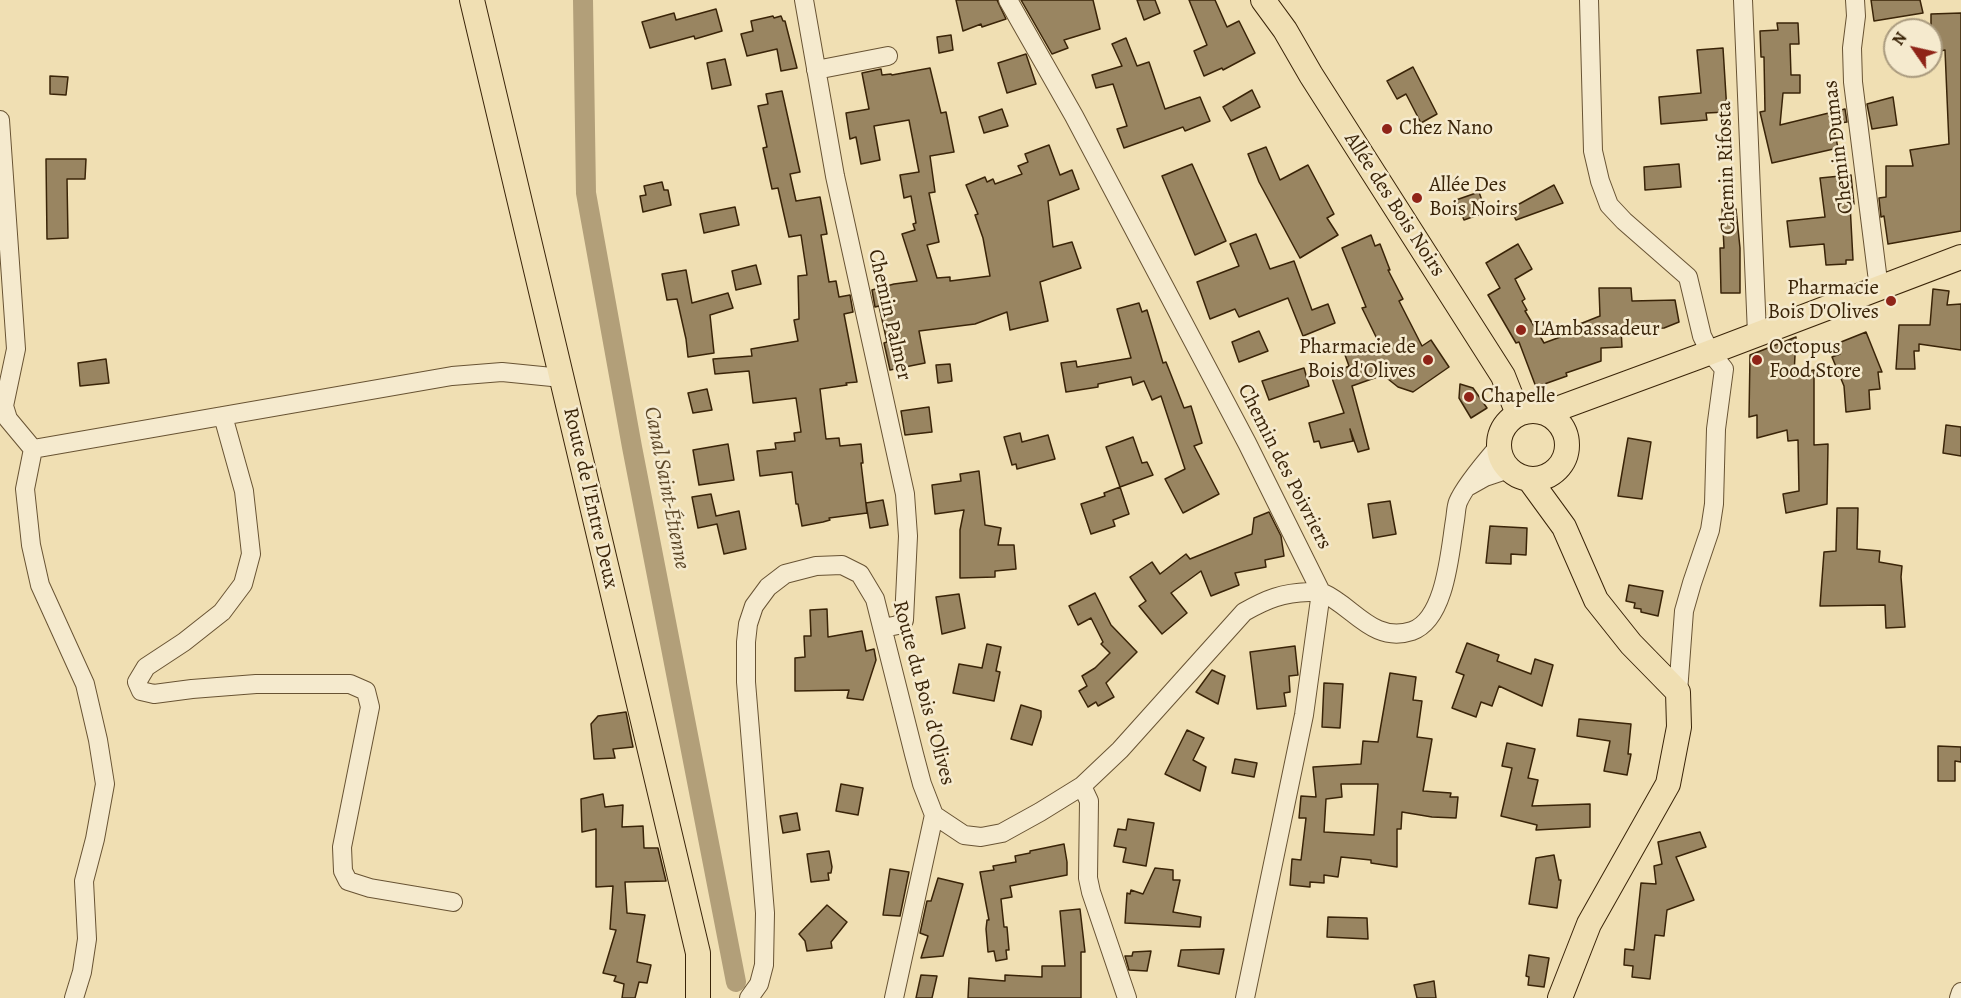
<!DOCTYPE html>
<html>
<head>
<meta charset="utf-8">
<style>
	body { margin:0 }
	#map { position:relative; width:1961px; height:998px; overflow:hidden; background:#f0dfb3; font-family:Alegreya,serif }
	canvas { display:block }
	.north { position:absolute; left:1883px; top:18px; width:60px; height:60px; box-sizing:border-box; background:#f5eace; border:2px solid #aa9b7f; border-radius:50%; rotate:304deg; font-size:16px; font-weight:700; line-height:24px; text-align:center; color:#3a2408 }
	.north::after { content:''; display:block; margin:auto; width:21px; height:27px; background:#8f2418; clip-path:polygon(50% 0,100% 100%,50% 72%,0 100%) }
</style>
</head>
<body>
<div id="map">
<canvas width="1961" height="998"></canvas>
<div class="north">N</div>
</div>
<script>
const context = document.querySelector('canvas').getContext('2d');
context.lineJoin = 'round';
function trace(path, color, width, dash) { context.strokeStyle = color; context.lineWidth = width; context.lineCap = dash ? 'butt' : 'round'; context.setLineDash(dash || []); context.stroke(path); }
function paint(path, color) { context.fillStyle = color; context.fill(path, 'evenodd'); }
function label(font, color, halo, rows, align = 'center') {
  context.font = font + ' Alegreya,serif'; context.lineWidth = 5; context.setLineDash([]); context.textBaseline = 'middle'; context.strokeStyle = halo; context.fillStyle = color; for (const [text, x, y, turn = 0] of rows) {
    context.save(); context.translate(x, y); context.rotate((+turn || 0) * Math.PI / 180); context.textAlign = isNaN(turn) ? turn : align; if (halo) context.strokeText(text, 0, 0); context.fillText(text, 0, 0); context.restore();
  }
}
const canal = new Path2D(`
	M583,0L586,193L632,447L736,982`);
const building = new Path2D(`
	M956,0H997L1006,19L982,27L981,24L963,31Z
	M1021,0H1093L1100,29L1064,40L1068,48L1052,54Z
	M1137,0H1155L1160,13L1144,20Z
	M1189,0H1215L1227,27L1239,21L1255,53L1223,70L1222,68L1204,76L1194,51L1207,45Z
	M1871,0H1920L1923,13L1874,21Z
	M716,9L722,31L695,39L694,36L650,48L642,22L674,13L676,20Z
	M1961,13V231L1888,244L1884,216L1881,217L1879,198L1886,197V166H1913L1910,150L1949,144L1945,50L1931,53V14Z
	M773,16L774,18L781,16L783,21H785L797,68L781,71L777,49L747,56L741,34L753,31L751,21Z
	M1777,23H1798L1799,44H1790L1791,75H1800V93H1783L1780,125L1845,109L1847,122L1833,124L1838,148L1772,163L1760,112L1765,111L1764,57H1761L1760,31L1778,30Z
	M951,35L953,50L939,53L937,37Z
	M1126,38L1137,66L1149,62L1165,109L1200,97L1210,121L1185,131L1183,127L1124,148L1117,129L1127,126L1113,84L1096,88L1092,75L1122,66L1112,44Z
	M1723,48L1727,112L1706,113L1707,120L1661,124L1659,97L1701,93L1697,50Z
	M1026,54L1036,84L1007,93L998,63Z
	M725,59L731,85L712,89L707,63Z
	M1413,67L1437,114L1421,123L1406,94L1397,99L1387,81Z
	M930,68L941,113L946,112L954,152L930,156L935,192L929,193L939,242L927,245L937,278L950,277V281L990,276L983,238L975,215L978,214L966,185L985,177L987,182L993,179L995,184L1022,174L1018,166L1028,162L1025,154L1049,145L1060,175L1072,170L1079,189L1048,201L1053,247L1072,242L1081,268L1040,282L1048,321L1010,330L1007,312L975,324L919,331L925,363L890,370L884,343L887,342L879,306L875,307L872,290L894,284L917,281L902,234L915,230L913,224L916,223L911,196L904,198L900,175L919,172L909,120L874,126L880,160L861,164L856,137L850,139L846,113L869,109L862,73L881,69L882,75L891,74L892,75Z
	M50,76L68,77L66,95L50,94Z
	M1252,90L1260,107L1231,121L1223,107Z
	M782,91L800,172L790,174L796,201L820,197L827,234L821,235L829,282L836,281L839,297L850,295L853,312L844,314L857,382L846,383L847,385L820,389L826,439L839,438L840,446L861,444L863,463H861L867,513L829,518L830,520L823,522L802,526L798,504H796L792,472L760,476L757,451L776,449L775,443L795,441L794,433L801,432L796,398L753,403L749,371L715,374L713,359L752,356L751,349L798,341L794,320L799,319L798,276L807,275L801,235L789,237L778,188L772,189L763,148L767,147L758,106L768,104L766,94Z
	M1893,97L1897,125L1872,129L1867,104Z
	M1002,109L1008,126L984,133L979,117Z
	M1266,147L1280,180L1308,165L1334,214L1327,218L1338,235L1300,258L1259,182L1248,154Z
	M46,159H86L85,179H67L68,238L47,239Z
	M1192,164L1226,241L1195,255L1162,176Z
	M1679,164L1681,187L1645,190L1644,167Z
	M1851,175L1854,204H1850L1853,260H1846V264L1826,265L1824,244L1790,247L1787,221L1825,217L1820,178Z
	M662,182L664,190H668L671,205L643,212L640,196L646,195L644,186Z
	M1554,185L1563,203L1516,220L1510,209Z
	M1479,192L1486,212L1464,220L1456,200Z
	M735,207L739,225L704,233L700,214Z
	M1722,209H1736L1740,248V293H1721L1720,248H1724Z
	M1256,234L1270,269L1294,261L1312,310L1328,304L1335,323L1303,336L1288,298L1239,317L1235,309L1210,319L1197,282L1239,266L1230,244Z
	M1371,235L1375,246L1380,244L1390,270H1388L1403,299L1399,301L1422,346L1431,340L1449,367L1413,392L1398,387L1383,375L1352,386L1369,449L1358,452L1350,429L1353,441L1321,448L1319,441L1314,442L1309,423L1344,413L1332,378L1345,374L1343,369L1349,366L1345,355L1379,343L1362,308L1366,307L1342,248Z
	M1518,244L1532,269L1515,279L1525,299L1522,301L1527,310L1525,311L1544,343L1563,336L1567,329L1600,316L1599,288H1631L1632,301L1675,300L1679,322L1664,328L1621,329L1622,347L1601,348V361L1566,373L1567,376L1536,387L1519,342L1516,343L1488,295L1500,288L1486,263Z
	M756,265L761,284L736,290L732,271Z
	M686,270L692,303L728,293L733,308L710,315L714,353L688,357L686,339L677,299L667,300L662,274Z
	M1933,289L1949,291L1947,305L1961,304V350L1919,344V351H1914L1915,369H1896L1899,325H1930Z
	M1139,303L1142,312L1147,310L1163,363L1166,362L1184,408L1191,406L1202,443L1194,446L1219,494L1183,513L1165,479L1185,469L1161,396L1152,400L1144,381L1133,385L1131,377L1098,384V387L1066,392L1061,363L1076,361L1077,367L1131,358L1117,309Z
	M1259,331L1268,351L1239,362L1232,342Z
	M1866,332L1882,372H1878L1880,389L1869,390L1870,409L1846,412L1844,386L1832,357L1840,354L1836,344Z
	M1796,337L1794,374L1814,370V445L1828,444L1827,504L1786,513L1783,494L1799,491L1798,440L1788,441L1787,430L1757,438V415L1749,417L1750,355Z
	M106,359L109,383L80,386L78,363Z
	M950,364L952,381L938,383L936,365Z
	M1304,368L1309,386L1269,400L1262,381Z
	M1460,384L1473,388L1487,408L1471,418L1459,398Z
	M707,389L712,410L693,413L688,393Z
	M929,407L932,432L905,435L901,411Z
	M1946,425L1961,427V456L1943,453Z
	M1020,433L1022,442L1048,435L1055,459L1017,469L1016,464L1012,465L1004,437Z
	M1133,437L1142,463L1147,462L1153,475L1120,487L1106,447Z
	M1628,438L1651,442L1642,499L1618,496Z
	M728,444L734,480L699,485L693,450Z
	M979,471L985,525L1001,528L998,545H1014L1016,569L995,571V577L960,578V530L964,510L935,514L932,485L961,481L960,474Z
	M1120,487L1129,514L1113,520L1115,526L1091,534L1081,504L1105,496L1104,493Z
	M711,494L716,516L739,511L746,549L724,554L717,524L698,528L692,497Z
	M883,500L888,525L870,528L866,503Z
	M1390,501L1396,534L1373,538L1368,504Z
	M1837,508H1858L1857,549L1880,551L1879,562L1902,566L1901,577L1905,627L1886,628L1885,605L1820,606L1824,552L1836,551Z
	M1269,512L1281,536L1284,556L1265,560L1266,567L1235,573L1239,585L1211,596L1201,571L1171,593L1187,613L1162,634L1139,606L1146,601L1130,577L1152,562L1160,574L1186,554L1190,559L1252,534L1254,518Z
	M1490,526L1527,528L1526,555L1511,554V564L1486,563Z
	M1629,585L1663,591L1658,616L1641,612V609L1634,608L1635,603L1626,601Z
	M1095,593L1111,625L1137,652L1106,683L1114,697L1098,706L1096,702L1088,707L1079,691L1087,686L1082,676L1095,668L1110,653L1101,644L1103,642L1091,618L1078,625L1069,606Z
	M959,594L965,628L942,634L936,597Z
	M827,609L828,637L862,631L866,651L874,649L876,660L863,700L847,698L849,690L795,691V658L805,657L804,636H811L810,610Z
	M1467,643L1499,655L1497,661L1531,674L1535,659L1553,665L1542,706L1499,686L1492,706L1481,702L1476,717L1452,708L1464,675L1456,672Z
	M987,644L1001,647L996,671L1000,672L994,701L953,693L959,664L982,668Z
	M1295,646L1298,675L1289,676L1290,692L1284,693L1286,706L1257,709L1250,652Z
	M1212,670L1225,676L1218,704L1196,692Z
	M1390,673L1416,677L1413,700L1422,701L1417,737L1432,739L1423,791L1451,793L1450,797H1458L1456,818L1432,817L1402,812L1401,829H1397V867L1371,863V860L1341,857L1338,877L1324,875V883L1310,882V887L1290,885L1292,859L1301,860L1306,818H1299L1301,796L1316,797L1313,767L1361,764L1363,741L1378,742ZM1341,784H1378L1374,835L1324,832L1326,799L1342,797Z
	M1324,683L1343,684L1340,728L1322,727Z
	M1021,705L1041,711V717L1032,745L1011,739Z
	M626,712L633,747L613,749L615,758L594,759L591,724L598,716Z
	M1579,719L1631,724L1628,754H1631L1627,775L1604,771L1610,741L1577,736Z
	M1187,730L1204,738L1193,760L1206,767L1200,791L1165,774Z
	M1507,743L1535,749L1528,778L1538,780L1532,806L1590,804V827L1536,830L1537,825L1501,816L1512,768L1502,766Z
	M1938,746L1961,747V762L1955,761V781H1938Z
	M1235,759L1257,763L1254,777L1232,773Z
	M841,784L863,788L858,815L836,811Z
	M603,794L605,807L623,805L622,827L643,826L644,848H658L666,881L625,882L627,913L645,915L637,962L651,965L647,983L639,982L635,998H622L624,984L614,981L616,976L603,973L616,930L610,929L613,886L596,887V829L582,832L581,799Z
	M797,813L800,830L783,833L780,816Z
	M1128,819L1154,823L1146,866L1123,862L1126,848L1114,846L1118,829L1126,830Z
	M1700,832L1706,847L1676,857L1694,900L1667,910L1664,936L1655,935L1650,979L1632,977L1633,966L1624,965L1625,949L1634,950L1641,883L1656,884L1654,866L1662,864L1658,842Z
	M1064,844L1067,862V875L1010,886L1012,897L1001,899L1004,927H1007L1009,950H1006L1007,959L996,961L994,951L988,952L986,929L987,920H989L980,872L994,870L993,866L1016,862L1015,856L1030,853V851Z
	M829,851L832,867L831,873H828L829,880L811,882L807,854Z
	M1554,855L1559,880H1561L1557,908L1529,904L1536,858Z
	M1155,868L1173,870V880H1180L1173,912L1201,917L1200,927L1125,923L1127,893L1130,894L1131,890L1143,894Z
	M890,869L909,872L900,916L883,915Z
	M938,878L963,884L943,956L921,958L928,936L920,933L927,901H931Z
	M827,905L847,922L831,942L832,948L807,951L805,941L799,934Z
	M1080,909L1085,952H1081V998H968L969,978L1005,981V975L1042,977V966H1065L1060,911Z
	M1328,917L1367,918L1368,939L1327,937Z
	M1224,949L1219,974L1178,966L1181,950Z
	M1151,951L1147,971L1129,970L1125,956H1132L1133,952Z
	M1529,955L1549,958L1544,987L1528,985L1529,977L1526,976Z
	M921,975L937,976L932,998H916Z
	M1434,981L1436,998H1417L1414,985Z`);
const minor = new Path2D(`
	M804,0L835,176L905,494L908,536L904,620L898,625L883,628
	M1008,0L1074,116L1247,443L1321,592L1304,715L1245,998
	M1589,0L1593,151L1600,181L1609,205L1624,221L1688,277L1702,336L1710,352L1724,369L1716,429L1714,504L1710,530L1692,583L1684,611L1678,692
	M1743,0L1757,334
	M1855,0L1856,16L1852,48L1853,82L1879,289
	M816,70L888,56
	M0,120L16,349L4,406L8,419L33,449
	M223,416L244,491L251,554L243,584L222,612L184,642L146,667L137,682L141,691L154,694L192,689L256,684H350L366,691L370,707L342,847L343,871L348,881L370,888L453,902
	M33,449L25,489L31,545L40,585L85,684L98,740L105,784L95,839L84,881L87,939L82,972L74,998
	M33,449L452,376L502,372L562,378
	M1469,486L1485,477L1509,469
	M1082,786L1089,801L1088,878L1091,892L1127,998
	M749,998L759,984L764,965L765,913L746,682V642L748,624L754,606L768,587L785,574L816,566L842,565L860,574L875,599L914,754L922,784L934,815L964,835L981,837L1002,833L1040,812L1082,786L1120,750L1244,612C1267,599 1282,593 1309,592C1313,592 1319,591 1323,593C1353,606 1373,644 1412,631C1446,619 1450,550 1455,520C1456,514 1456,507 1458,502C1465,485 1487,460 1499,446
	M894,998L934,815
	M1959,998L1961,992`);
const major = new Path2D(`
	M472,0L698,953V998
	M1263,0L1285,30L1311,75L1503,376L1518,414
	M1499 445a34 34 0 1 1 68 0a34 34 0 1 1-68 0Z
	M1546,413L1698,357L1961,257
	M1529,479L1564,527L1596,600L1631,644L1678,692L1679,727L1668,784L1589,924L1560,998`);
const markers = [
	[1387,129,6,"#8f2418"],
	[1417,198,6,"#8f2418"],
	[1891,301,6,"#8f2418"],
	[1521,330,6,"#8f2418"],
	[1428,360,6,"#8f2418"],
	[1757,360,6,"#8f2418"],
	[1469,397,6,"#8f2418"]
];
const poiNames = [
	["Chez Nano",1399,129],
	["Allée Des",1429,186],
	["Bois Noirs",1429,210],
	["Pharmacie",1879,289,"right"],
	["Bois D'Olives",1879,313,"right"],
	["L'Ambassadeur",1533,330],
	["Pharmacie de",1416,348,"right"],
	["Bois d'Olives",1416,372,"right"],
	["Octopus",1769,348],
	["Food Store",1769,372],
	["Chapelle",1481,397]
];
const streetNames = [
	["Chemin Dumas",1839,147,-97],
	["Chemin Rifosta",1727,168,-92],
	["Allée des Bois Noirs",1394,205,57],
	["Chemin Palmer",889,315,77],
	["Chemin des Poivriers",1284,467,63],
	["Route de l'Entre Deux",590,498,77],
	["Route du Bois d'Olives",923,693,75]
];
const waterNames = [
	["Canal Saint-Étienne",666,488,79]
];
trace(canal, '#b29f79', 20);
paint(building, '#998561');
trace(building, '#3a2408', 1.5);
trace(minor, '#685333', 20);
trace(major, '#3a2408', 26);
trace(minor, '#f5eace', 18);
trace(major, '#f0dfb3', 24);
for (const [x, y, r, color] of markers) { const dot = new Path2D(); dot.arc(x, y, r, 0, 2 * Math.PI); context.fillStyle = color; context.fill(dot); trace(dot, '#f5eace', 2); }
label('21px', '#3a2408', '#f5eace', poiNames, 'left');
label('21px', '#3a2408', '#f5eace', streetNames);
label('italic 22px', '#5e492a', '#f5eace', waterNames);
</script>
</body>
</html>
